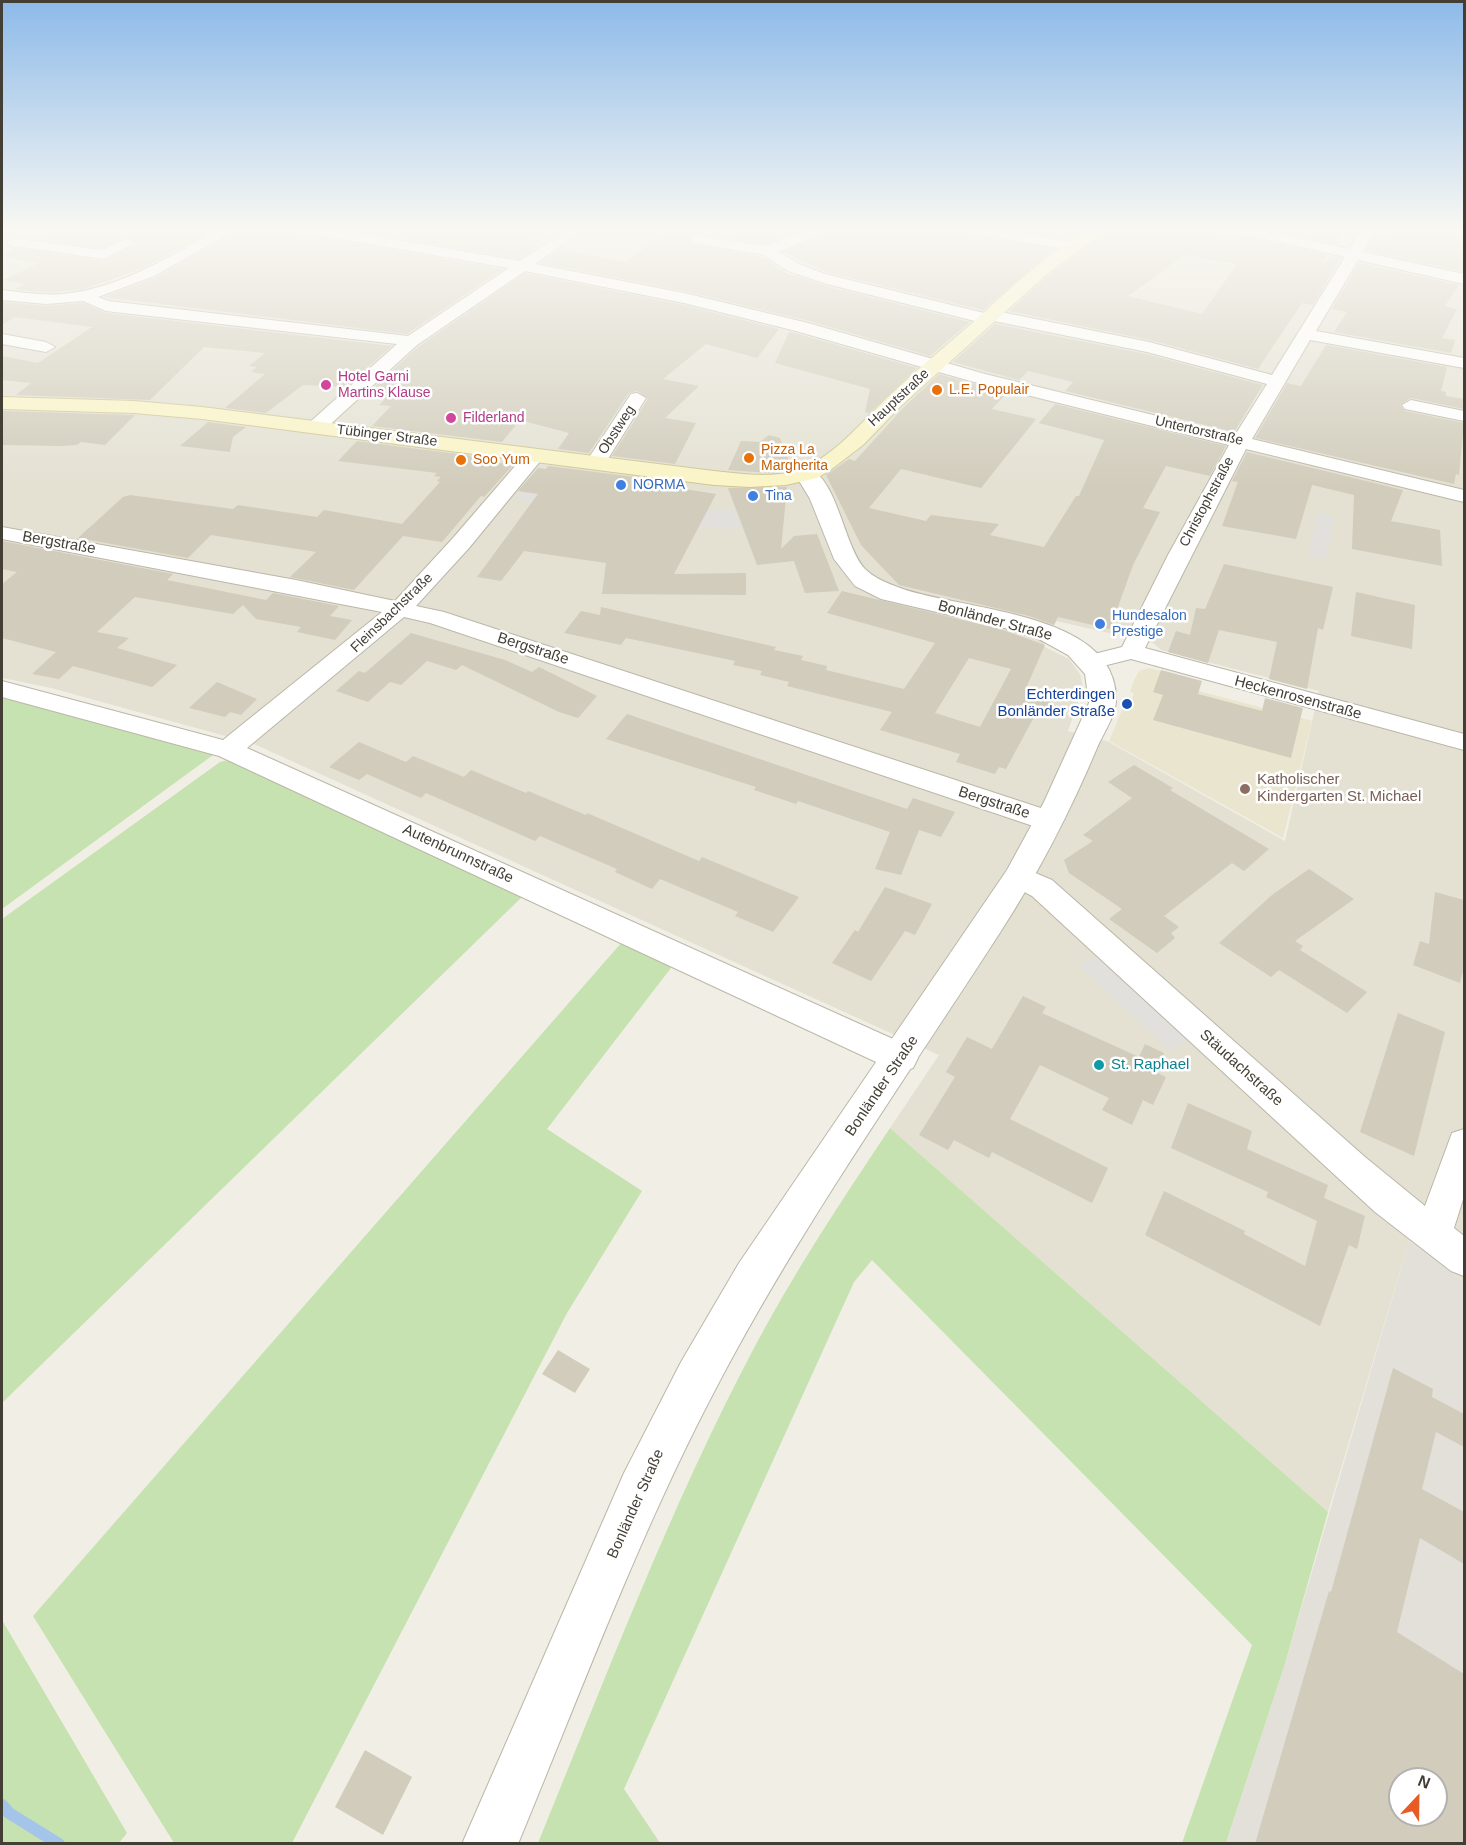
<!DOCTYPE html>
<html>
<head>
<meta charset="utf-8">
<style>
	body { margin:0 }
	#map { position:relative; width:1466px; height:1845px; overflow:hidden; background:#f1efe5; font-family:Arial,sans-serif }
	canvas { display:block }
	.frame { position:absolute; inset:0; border:3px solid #433f35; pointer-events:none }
	.north { position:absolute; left:1388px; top:1767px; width:60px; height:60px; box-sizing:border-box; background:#fff; border:2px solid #b4b2ae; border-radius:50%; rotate:22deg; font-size:16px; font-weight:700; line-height:24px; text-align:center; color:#433f35 }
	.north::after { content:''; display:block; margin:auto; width:21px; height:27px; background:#e85c24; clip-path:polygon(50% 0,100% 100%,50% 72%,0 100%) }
</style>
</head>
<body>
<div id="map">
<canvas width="1466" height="1845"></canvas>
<div class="frame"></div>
<div class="north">N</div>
</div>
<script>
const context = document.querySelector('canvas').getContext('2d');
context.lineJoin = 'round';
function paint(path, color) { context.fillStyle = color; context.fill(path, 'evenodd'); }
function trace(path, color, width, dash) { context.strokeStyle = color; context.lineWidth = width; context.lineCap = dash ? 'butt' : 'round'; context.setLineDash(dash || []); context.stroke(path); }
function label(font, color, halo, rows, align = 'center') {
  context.font = font + ' Arial,sans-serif'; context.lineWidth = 5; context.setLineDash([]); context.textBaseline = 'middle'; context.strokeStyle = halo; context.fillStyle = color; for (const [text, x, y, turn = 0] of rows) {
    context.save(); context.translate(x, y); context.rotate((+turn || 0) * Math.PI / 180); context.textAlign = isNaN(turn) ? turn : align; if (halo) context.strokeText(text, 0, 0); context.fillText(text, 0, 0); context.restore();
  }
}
const residential = new Path2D(`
	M2,229H1464V1282L1409,1241L1328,1512L890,1128L939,1055L254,744L51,688L2,678ZM753,252L768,255L763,259L783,268L772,273L778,275L788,270L796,274L758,293L711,283ZM1056,621L1153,643L1161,650L1319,691L1285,841L1107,741L1068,731L1083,688L1080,674L1069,659L1043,646Z`);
const industrial = new Path2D(`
	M1409,1241L1464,1282V1843L1226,1844L1284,1667ZM1400,1779H1436V1815H1400Z`);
const education = new Path2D(`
	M1148,668L1165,672L1184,687L1312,721L1283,838L1109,741L1123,708L1129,709L1134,693L1130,692L1134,680L1139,671Z`);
const green = new Path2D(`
	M2,696L206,750L213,755L2,909Z
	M232,759L524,895L2,1403V919L220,762Z
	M622,942L674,964L547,1129L642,1191L567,1313L292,1843H174L33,1616Z
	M890,1128L1328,1512L1284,1667L1226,1843H1182L1252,1645L872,1260L854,1282L624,1789L660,1843H538C606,1677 670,1507 754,1348C794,1272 842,1200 890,1128Z
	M2,1620L127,1833L119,1843H2Z`);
const parking = new Path2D(`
	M527,485L707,509H733L743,527L723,529L699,526L515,500Z
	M1318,513L1334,516L1325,559L1308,556Z
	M1097,955L1189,1038L1170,1050L1078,965Z`);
const stream = new Path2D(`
	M2,1805L9,1813L59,1844`);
const building = new Path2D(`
	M59,229H216L143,268L83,289L54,292L32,291L15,289L26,284L3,280L39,263L2,256L15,248L103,261L137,244L127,237L101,248L36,239Z
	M239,229H268L503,269L407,334L104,297L155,278Z
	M379,229H542L525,239L538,241L533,245L539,246L519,259L371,233Z
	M722,229H803L766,244L722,237Z
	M829,229H941L961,232L963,229L972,235L1054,249L983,310L826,272L784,252L826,234Z
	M1008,229H1085L1068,239Z
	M1110,229H1209L1218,235L1257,239L1327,255L1322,263L1336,257L1341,258L1313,305L1302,303L1258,369L1150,340L1009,311L1048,276ZM1185,255L1237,264L1202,314L1128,296Z
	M1267,229H1346L1335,244Z
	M1400,229H1464V272L1366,250L1372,241Z
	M670,230L693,234L687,240L696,245L763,257L787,273L826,286L970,322L930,356L809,321L684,291L541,263L559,250L625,262Z
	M1359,263L1459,285L1445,306L1457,309L1442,338L1455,340L1451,353L1334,332L1347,312L1332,309Z
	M525,273L684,305L779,329L757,358L706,344L663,379L699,386L665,418L696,423L675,464L612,456L648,399L637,391L629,393L589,453L558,449L569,433L520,420L502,442L372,426L391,406L379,405L385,399L373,398L377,394L369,392L418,347Z
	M2,302L46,306L83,303L106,313L392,346L345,387L303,385L266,413L225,408L265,374L251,372L257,367L249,366L265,353L204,347L150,400L16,395L31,383L2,380V356L38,363L92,327L15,317L2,325Z
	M995,324L1146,354L1263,385L1234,432L1065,391L1073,382L1028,371L1019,380L953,362Z
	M789,332L795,333L917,368L869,413L865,412L870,389L775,363Z
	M1326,345L1447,367L1441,391L1446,392V396L1464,399V409L1411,398L1400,405L1405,411L1464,423L1459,475L1456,474L1454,484L1255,438L1287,383L1301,386Z
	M939,374L1007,393L992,409L1036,419L981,488L901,469L869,508L926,521L931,515L999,524L990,535L1044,547L1076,496H1079L1104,440L1039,423L1055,404L1226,446L1210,476L1166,466L1143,508L1160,512L1133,565L1110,629L1058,617L1054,625L1029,616L899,585L861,545L826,475L849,459L855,461L904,407Z
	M2,411L134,415H135L105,445L81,442L77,445L61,446L2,445Z
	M208,422L246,427L233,437L230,452L180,446Z
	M769,435L780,438L790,464L789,470L769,473L728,470L741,441L760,442Z
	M357,441L489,458L487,461L513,465L484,497L481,496L442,542L403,536L354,590L290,577L316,552L211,535L188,558L78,538L123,497L130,495L233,509L238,505L317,517L324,510L402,524L440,482L437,481L441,477L434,476L437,473L338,461Z
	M1247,452L1403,490L1391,521L1440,530L1442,566L1352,549L1354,495L1312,485L1296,539L1222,526L1238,482L1232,481Z
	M548,466L666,481L664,486L716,494L674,574L746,573V595L602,594L606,563L524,551L501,581L477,577L538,494L518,491L538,468L546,469Z
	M787,487L781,549L794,536L817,534L839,591L805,593L794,561L757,565L728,488Z
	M2,541L173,574L167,580L266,600L273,593L339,606L330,616L352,620L335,640L297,632L301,627L256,619L243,605L233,614L135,597L97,632L129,638L117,648L177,665L152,687L73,666L59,679L32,674L56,652L2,638V584L17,572L2,569Z
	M1224,564L1333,587L1323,630L1318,628L1307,689L1269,679L1277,642L1219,630L1208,663L1168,652L1176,631L1190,635L1196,608L1205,609Z
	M842,591L1000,629L1045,645L1026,688L1055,696L1044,719L1034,717L1006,769L999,767L995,774L956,762L960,754L880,730L892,712L787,686L789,682L760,675L762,671L733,665L735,661L626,638L621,645L564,633L581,611L600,615L601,607L776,647L774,650L803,656L801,660L827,666L826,670L904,689L935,643L827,613ZM969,658L1011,669L980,727L935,713Z
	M1356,592L1415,605L1412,649L1351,636Z
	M411,633L505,660L532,672L539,667L597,696L578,718L559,712L462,665L456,670L427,661L401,685L390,682L368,702L336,691L359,671L365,673Z
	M1161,670L1202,681L1198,694L1262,711L1265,698L1303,708L1291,758L1153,720L1163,695L1153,692Z
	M217,682L257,699L241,715L230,712L225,717L189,708Z
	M627,714L907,809L913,798L955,812L941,837L919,830L901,875L875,869L890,832L798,801L796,804L754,790L756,787L606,739Z
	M359,742L406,762L413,756L464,777L471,770L526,793L528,791L586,815L587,813L699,861L702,857L799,897L773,932L735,916L738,912L660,879L652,889L615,872L617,869L540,836L535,841L426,793L421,798L367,774L359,780L329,767Z
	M1134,765L1173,788L1170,790L1269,849L1244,871L1232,863L1164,916L1179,927L1171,933L1175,938L1157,953L1109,919L1122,909L1069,873L1064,860L1093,841L1083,835L1132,798L1108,782Z
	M1309,869L1354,899L1295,941L1303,946L1300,950L1367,992L1347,1013L1279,970L1271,977L1219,943L1272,895Z
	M885,887L932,904L915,935L905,931L871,981L832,963L855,930L858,932Z
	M1435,892L1464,900V967L1460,983L1413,965L1420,941L1429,944Z
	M1023,996L1046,1007L1042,1013L1139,1057L1145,1044L1164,1053L1156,1072L1166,1077L1153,1105L1143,1100L1132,1125L1102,1110L1109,1098L1040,1065L1010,1119L1108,1168L1092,1203L992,1152L989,1158L954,1140L948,1150L919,1135L955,1077L946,1072L967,1037L992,1049Z
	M1398,1013L1445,1032L1414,1156L1360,1132Z
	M1188,1103L1252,1131L1247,1149L1328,1185L1324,1198L1365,1216L1357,1249L1349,1245L1320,1326L1145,1235L1164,1191L1245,1231L1244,1234L1305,1266L1317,1221L1266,1197L1268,1192L1171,1148Z
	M558,1350L590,1369L575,1393L542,1374Z
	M1393,1368L1433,1389L1432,1397L1464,1414V1447L1436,1432L1422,1489L1464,1512V1564L1420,1538L1397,1632L1464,1674V1844H1255L1329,1591L1331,1592ZM1400,1779H1436V1815H1400Z
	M365,1750L412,1777L383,1835L335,1807Z`);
const minor = new Path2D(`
	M220,229H237L154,276L98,297L108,301L408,336L509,268L306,233L299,229H332L520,261L568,229H584L535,264L684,293L808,323L985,374L1235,435L1267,384L1147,352L994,321L987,324L827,284L788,271L764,255L696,243L689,239L696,235L766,246L808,229H827L825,232L779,252L799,264L825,274L984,313L991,310L1149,342L1272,375L1345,257L1257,237L1218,233L1211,229H1257L1349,249L1362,229H1376L1363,252L1464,274V284L1358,260L1316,331L1464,358V368L1310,340L1252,439L1464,490V502L1246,449L1145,648L1464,734V750L1131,659L1091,669L1082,667L1079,662L1082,657L1122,647L1168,555L1229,445L974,382L796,331L684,303L525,271L417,345L323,431L316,433L307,427L309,423L397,344L106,311L83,301L46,304L2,300V290C22,292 42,296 62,294C120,289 170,256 220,229Z
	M965,229H996L1070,242L1077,246L1070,250L972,233Z
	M14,238L101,250L128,239L135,243L103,259L9,245L7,242Z
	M2,334L46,342L55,347L46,352L2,344Z
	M637,393L646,398L606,462L603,466H589L586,462L631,394Z
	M1411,400L1464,411V421L1405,409L1402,405Z
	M535,449L545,455L542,459L469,548L416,606L444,612L1059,814L1063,821L1059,828L1049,831L1039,828L430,623L404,617L247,748L913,1048L918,1058L913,1068L901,1072L889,1068L219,756L2,697V681L223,740L382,612L2,539V527L296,580L395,601L453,538L528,451Z
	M1019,866L1052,880L1365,1157L1425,1206L1452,1133L1464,1129V1196L1454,1228L1464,1236V1276L1451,1271L1375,1212L1032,896L1009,884L1005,877L1009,870Z`);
const tertiary = new Path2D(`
	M806,467C838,477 843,545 865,569C873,577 884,582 895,586C954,611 1118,609 1116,700C1116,715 1103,734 1097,748C1070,812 1039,872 1001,931C903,1083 797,1232 714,1392C638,1537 581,1692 518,1844H462L624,1473L681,1362L739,1263L1007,870L1044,802L1089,703L1085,674L1068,655L1037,638L1001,627L881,599L855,586L834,559L810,499L795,474L798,469Z`);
const secondary = new Path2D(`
	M1089,229H1108L1047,274L902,405L863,445L829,471L817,478L786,485L750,487L714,485L202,419L134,413L2,409V397L134,401L202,407L714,471C741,474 774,479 801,469C836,455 861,422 889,396C915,371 944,348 971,324C1009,290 1045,254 1089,229Z`);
const markers = [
	[326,385,6,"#d1479c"],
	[937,390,6,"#e8710a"],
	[451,418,6,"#d1479c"],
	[749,458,6,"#e8710a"],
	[461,460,6,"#e8710a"],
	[621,485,6,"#3f7fe0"],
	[753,496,6,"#3f7fe0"],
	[1100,624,6,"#3f7fe0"],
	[1127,704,6,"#1a4fb4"],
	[1245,789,6,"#8d6e63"],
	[1099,1065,6,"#0f9aa8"]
];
const farHotelnames = [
	["Hotel Garni",338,377],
	["Martins Klause",338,393],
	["Filderland",463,418]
];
const farFoodnames = [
	["L.E. Populair",949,390],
	["Pizza La",761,450],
	["Margherita",761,466],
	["Soo Yum",473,460]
];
const farStreetnames = [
	["Hauptstraße",899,398,-43],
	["Obstweg",617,430,-57],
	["Untertorstraße",1199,431,13],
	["Tübinger Straße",387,436,7],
	["Christophstraße",1207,502,-62],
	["Fleinsbachstraße",392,613,-44]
];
const farShopnames = [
	["NORMA",633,485],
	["Tina",765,496],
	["Hundesalon",1112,616],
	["Prestige",1112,632]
];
const streetNames = [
	["Bergstraße",59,543,10],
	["Bonländer Straße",995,621,15],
	["Bergstraße",533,649,18],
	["Heckenrosenstraße",1298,698,15],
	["Bergstraße",994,803,18],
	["Autenbrunnstraße",458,854,25],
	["Stäudachstraße",1241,1068,42],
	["Bonländer Straße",882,1086,-56],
	["Bonländer Straße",636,1504,-66]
];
const transitNames = [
	["Echterdingen",1115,695],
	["Bonländer Straße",1115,712]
];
const educationNames = [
	["Katholischer",1257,780],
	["Kindergarten St. Michael",1257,797]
];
const cultureNames = [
	["St. Raphael",1111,1065]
];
paint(residential, '#e4e1d3');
paint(industrial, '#e3e0da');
paint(education, '#e9e5cf');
paint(green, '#c5e2b0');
paint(parking, '#e2e0dd');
trace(stream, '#a5c4ea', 12);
paint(building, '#d1ccbb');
trace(minor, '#bbb7a8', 2);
trace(tertiary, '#bbb7a8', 2);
trace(secondary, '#cdc697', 2);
paint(minor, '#fff');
paint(tertiary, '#fff');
paint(secondary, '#faf4c6');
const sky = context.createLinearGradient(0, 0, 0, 487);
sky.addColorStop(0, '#8dbae9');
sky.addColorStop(0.47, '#f9f8f3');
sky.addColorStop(1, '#f9f8f300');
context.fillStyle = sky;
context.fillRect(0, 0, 1466, 487);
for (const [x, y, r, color] of markers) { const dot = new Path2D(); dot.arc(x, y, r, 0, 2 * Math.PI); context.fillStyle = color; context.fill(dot); trace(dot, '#fff', 2); }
label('14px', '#b23c85', '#fff', farHotelnames, 'left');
label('14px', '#c56008', '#fff', farFoodnames, 'left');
label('14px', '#433f35', '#fff', farStreetnames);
label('14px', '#366cbe', '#fff', farShopnames, 'left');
label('15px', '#433f35', '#fff', streetNames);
label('15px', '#164399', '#fff', transitNames, 'right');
label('15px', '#785e54', '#fff', educationNames, 'left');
label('15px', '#0d838f', '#fff', cultureNames, 'left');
</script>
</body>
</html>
